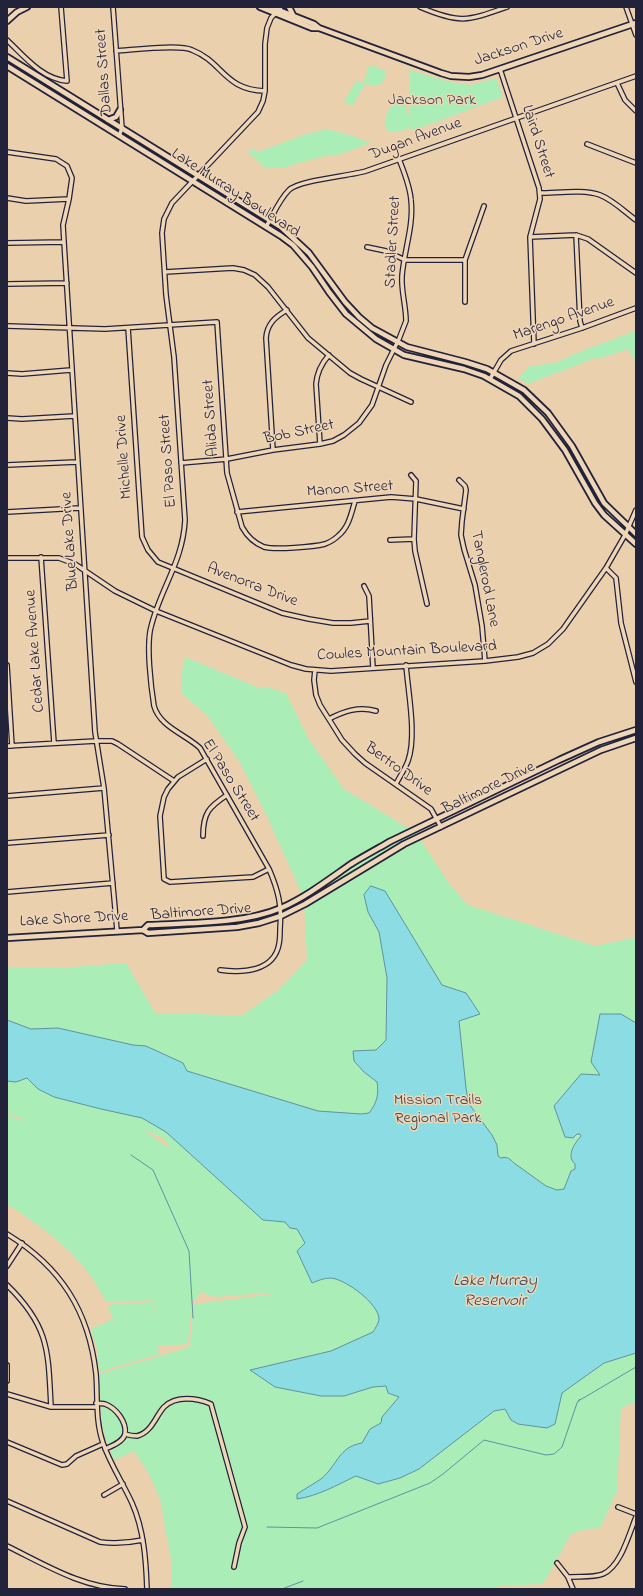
<!DOCTYPE html>
<html>
<head>
<meta charset="utf-8">
<style>
	body { margin:0 }
	#map { position:relative; width:643px; height:1596px; overflow:hidden; background:#ebd0ae; font-family:"Indie Flower",sans-serif }
	canvas { display:block }
	.frame { position:absolute; inset:0; border:8px solid #22223b; pointer-events:none }
</style>
</head>
<body>
<div id="map">
<canvas width="643" height="1596"></canvas>
<div class="frame"></div>
</div>
<script>
const context = document.querySelector('canvas').getContext('2d');
context.lineJoin = 'round';
function paint(path, color) { context.fillStyle = color; context.fill(path, 'evenodd'); }
function trace(path, color, width, dash) { context.strokeStyle = color; context.lineWidth = width; context.lineCap = dash ? 'butt' : 'round'; context.setLineDash(dash || []); context.stroke(path); }
function label(font, color, halo, rows, align = 'center') {
  context.font = font + ' "Indie Flower",sans-serif'; context.lineWidth = 3; context.setLineDash([]); context.textBaseline = 'middle'; context.strokeStyle = halo; context.fillStyle = color; for (const [text, x, y, turn = 0] of rows) {
    context.save(); context.translate(x, y); context.rotate((+turn || 0) * Math.PI / 180); context.textAlign = isNaN(turn) ? turn : align; if (halo) context.strokeText(text, 0, 0); context.fillText(text, 0, 0); context.restore();
  }
}
const green = new Path2D(`
	M372,65L386,71C385,87 377,86 364,84L365,85L352,106L344,101L357,80L363,84L369,66Z
	M410,70L454,83L471,85L496,78L503,97L420,128L411,131V126L407,130L387,132C383,116 387,105 404,101L410,119Z
	M326,129L353,136L370,143L341,154L320,157L286,167L265,168L248,152L252,149L258,152L306,134Z
	M636,331V364L629,349L598,359L594,358C573,368 550,374 528,384L518,378L530,366L555,363L584,350Z
	M185,657L262,689L263,686L286,693L308,738L344,789L416,833L450,885L468,905L595,946L633,938L636,940V1402L621,1408L617,1491L600,1528L586,1529L571,1534L543,1584L500,1586L489,1589H172V1565L160,1499L149,1474L134,1451L114,1460L103,1430L101,1414L99,1374L190,1347L193,1306L195,1304L274,1294L266,1293L216,1297L200,1292L197,1299L192,1301L188,1344L158,1346L159,1354L99,1372L97,1349L91,1329L113,1319L108,1307L113,1304L153,1302L155,1318L154,1300L106,1302C83,1255 49,1232 7,1204V1113L17,1119L26,1121L7,1112V967H73L126,963L156,1014H200L241,1016L277,991L307,960L304,899L266,814L239,761L206,714L182,694L181,676ZM141,1128L165,1139L170,1148H169Z`);
const water = new Path2D(`
	M371,886L385,891L442,985L466,993L480,1014L459,1021L466,1088L469,1104L492,1135L497,1145L498,1156L501,1158C507,1156 510,1159 514,1163L546,1186L557,1190L564,1189L571,1171L575,1169V1164C566,1156 574,1144 581,1136L580,1134H577L573,1138L565,1137L554,1106L581,1074L600,1075L591,1062L600,1014H621L636,1023V1353L604,1363L562,1393L555,1424L547,1428L518,1424L511,1420L505,1409L494,1411L419,1469L400,1478L378,1484L356,1476C337,1485 318,1496 297,1499V1494C305,1489 313,1484 321,1479C338,1465 338,1447 362,1443L370,1429L381,1423L382,1417L399,1397L388,1393L386,1386L373,1387L344,1396H321L275,1387L250,1370L331,1351L373,1332C375,1329 378,1324 379,1320C380,1304 344,1278 330,1278C324,1278 317,1281 312,1283L297,1251L305,1243L297,1229L290,1228L285,1222L263,1220L166,1132L142,1118L101,1109L54,1097L38,1089L27,1078L16,1082L7,1081V1020L31,1029L58,1028L133,1045L146,1046L183,1063L187,1071L318,1111L361,1114L369,1113C377,1103 379,1094 377,1082L364,1072L354,1061L353,1051L376,1050L386,1040L387,978L379,932L368,912L364,895Z`);
const stream = new Path2D(`
	M131,1155L153,1170L189,1251L193,1318
	M580,1400L636,1367
	M267,1527L317,1528L430,1483L443,1474L484,1440L546,1455L554,1454L562,1447L577,1403L580,1399L578,1402
	M282,1589L303,1581`);
const minor = new Path2D(`
	M113,7L122,128L119,136
	M420,7C460,24 467,21 507,7
	M626,7L636,35
	M7,40C24,56 42,79 67,81L61,7
	M116,51C133,50 179,44 192,50C223,62 224,90 265,91
	M500,69L539,188L540,199L530,237L534,344
	M617,83L625,100L636,111
	M587,144L636,163
	M7,152L56,159L67,166L72,178L69,199L63,225L64,242L95,732L104,788L117,930
	M540,193C557,193 584,189 600,195C613,200 625,212 636,220
	M7,198L26,201L69,199
	M266,227C273,215 279,200 289,190C299,180 350,176 366,171L636,76
	M576,235L580,321L582,328
	M530,237L576,235L588,239L636,273
	M7,243L64,242
	M367,247L386,251L405,260H465
	M165,272L233,268L244,270L255,275L268,287L308,338L350,373L361,379L411,402
	M7,284L67,283
	M465,302V260L484,206
	M7,326L105,329L217,322L227,473L242,527C247,536 254,543 264,547C275,550 313,547 325,544C330,542 334,540 338,536C349,527 351,514 355,501
	M128,328L142,537L148,550L158,562L282,613L309,619L333,623H351L370,621
	M7,373L22,374L71,370
	M490,379L501,360L511,351L582,328L636,308
	M7,418L22,419L74,416
	M320,444L316,384C317,372 321,364 329,355
	M273,450L266,338C267,324 275,317 287,310
	M181,463L227,459L273,450L320,444L333,441L344,435L359,423L372,405L386,365L399,339L406,321C406,306 401,291 402,276C404,251 414,225 411,200C410,186 404,172 399,159
	M7,465L77,462
	M411,475L416,481L414,539L415,551L427,604
	M459,480L465,486L466,490L462,521L461,535L464,549L475,585L482,626L485,661
	M7,512L80,508
	M237,512L391,497L416,499L464,509
	M390,540L414,539
	M41,557L54,743
	M7,558H59L75,564L115,591L156,611L291,665L306,669L331,671L485,661L518,657L533,653L548,644L563,629L606,568L625,535L636,510
	M606,568L616,578L621,623L636,682
	M364,586L369,596L373,668
	M7,665L12,746
	M315,670L314,680L316,695L320,705L342,740L355,754L365,763L431,809L441,827
	M329,719C344,711 359,706 376,711
	M7,746L96,741H112L118,744L174,781
	M207,759L178,777L168,789L164,797L160,816L164,879L170,882L253,877L269,869
	M396,784C400,776 405,769 408,761C417,736 408,692 406,665
	M7,796L104,788
	M203,836C203,813 209,807 227,795
	M7,843L109,835
	M7,892L113,883
	M220,970C242,973 274,972 279,944C280,939 280,934 280,929C282,905 278,890 269,869L200,748C185,734 160,727 154,706C151,687 146,645 151,627C160,589 183,562 185,520L174,357L166,295L162,233L164,219L172,203L258,112L263,101L265,91V44L267,28L271,18L281,7
	M7,1234C61,1267 89,1311 96,1374C98,1397 95,1420 103,1443C110,1464 123,1483 132,1503C144,1530 146,1560 147,1589
	M7,1266L22,1243
	M7,1285C50,1327 48,1351 51,1407
	M7,1365V1381
	M7,1394L51,1407H96
	M96,1403C99,1404 103,1403 105,1404C116,1408 127,1422 125,1434C123,1442 112,1446 105,1449
	M125,1434C128,1435 133,1436 137,1436C152,1432 155,1417 164,1407C176,1395 197,1398 211,1404L245,1527L239,1543L234,1567
	M7,1442L62,1465L67,1464L76,1456L103,1444
	M104,1495L123,1484
	M7,1501L100,1542C115,1544 128,1543 143,1540
	M618,1507L636,1514
	M7,1546C44,1564 82,1588 125,1589
	M557,1563L568,1577L573,1589
	M568,1577C579,1576 593,1578 603,1574C621,1566 629,1534 636,1517`);
const major = new Path2D(`
	M260,7L312,28H319L441,73L451,76L469,77L482,75L636,23
	M271,7L314,24L319,28
	M289,7L293,15
	M7,21L17,12L27,7
	M7,57L281,227L309,253L345,302L359,317L372,328L407,347L465,362L487,369L524,390L548,413L572,446L604,503L636,534
	M7,66L281,236L293,245L312,267L329,292L346,314L376,339L404,355L464,369L484,376L519,396L542,419L565,450L595,503L604,515L636,544
	M108,120L116,117L120,110
	M143,930L148,925C188,923 244,924 281,908C306,897 328,880 351,864C364,856 377,849 391,841L559,760L599,742L636,730
	M143,930L148,933L237,927L259,923L281,916L305,904L404,844L601,750L636,738
	M7,938L143,930`);
const streetNames = [
	["Jackson Drive",519,48,-18],
	["Dallas Street",105,72,-94],
	["Dugan Avenue",416,140,-20],
	["Laird Street",537,142,72],
	["Lake Murray Boulevard",235,194,33],
	["Stadler Street",394,242,-87],
	["Marengo Avenue",564,320,-19],
	["Alida Street",212,418,-94],
	["Bob Street",299,433,-12],
	["Michelle Drive",125,457,-94],
	["El Paso Street",169,461,-94],
	["Manon Street",350,490,-4],
	["Blue Lake Drive",71,541,-94],
	["Tanglerod Lane",484,579,79],
	["Avenorra Drive",252,586,21],
	["Cedar Lake Avenue",36,651,-94],
	["Cowles Mountain Boulevard",407,652,-3],
	["Bertro Drive",398,770,36],
	["El Paso Street",230,781,58],
	["Baltimore Drive",489,789,-26],
	["Baltimore Drive",201,913,-4],
	["Lake Shore Drive",74,920,-3]
];
const parkNames = [
	["Jackson Park",432,101],
	["Mission Trails",438,1101],
	["Regional Park",438,1119]
];
const waterNames = [
	["Lake Murray",495,1282],
	["Reservoir",495,1302]
];
paint(green, '#abedb7');
paint(water, '#8bdde3');
trace(water, '#6192a0', 1);
trace(stream, '#6192a0', 1);
trace(minor, '#22223b', 6);
trace(major, '#22223b', 8);
trace(minor, '#efd6b7', 3.5);
trace(major, '#efd6b7', 4.5);
label('16px', '#22223b', '#efd6b7', streetNames);
label('16px', '#37404e', '#efd6b7', parkNames);
label('italic 17px', '#37475d', '#efd6b7', waterNames);
</script>
</body>
</html>
